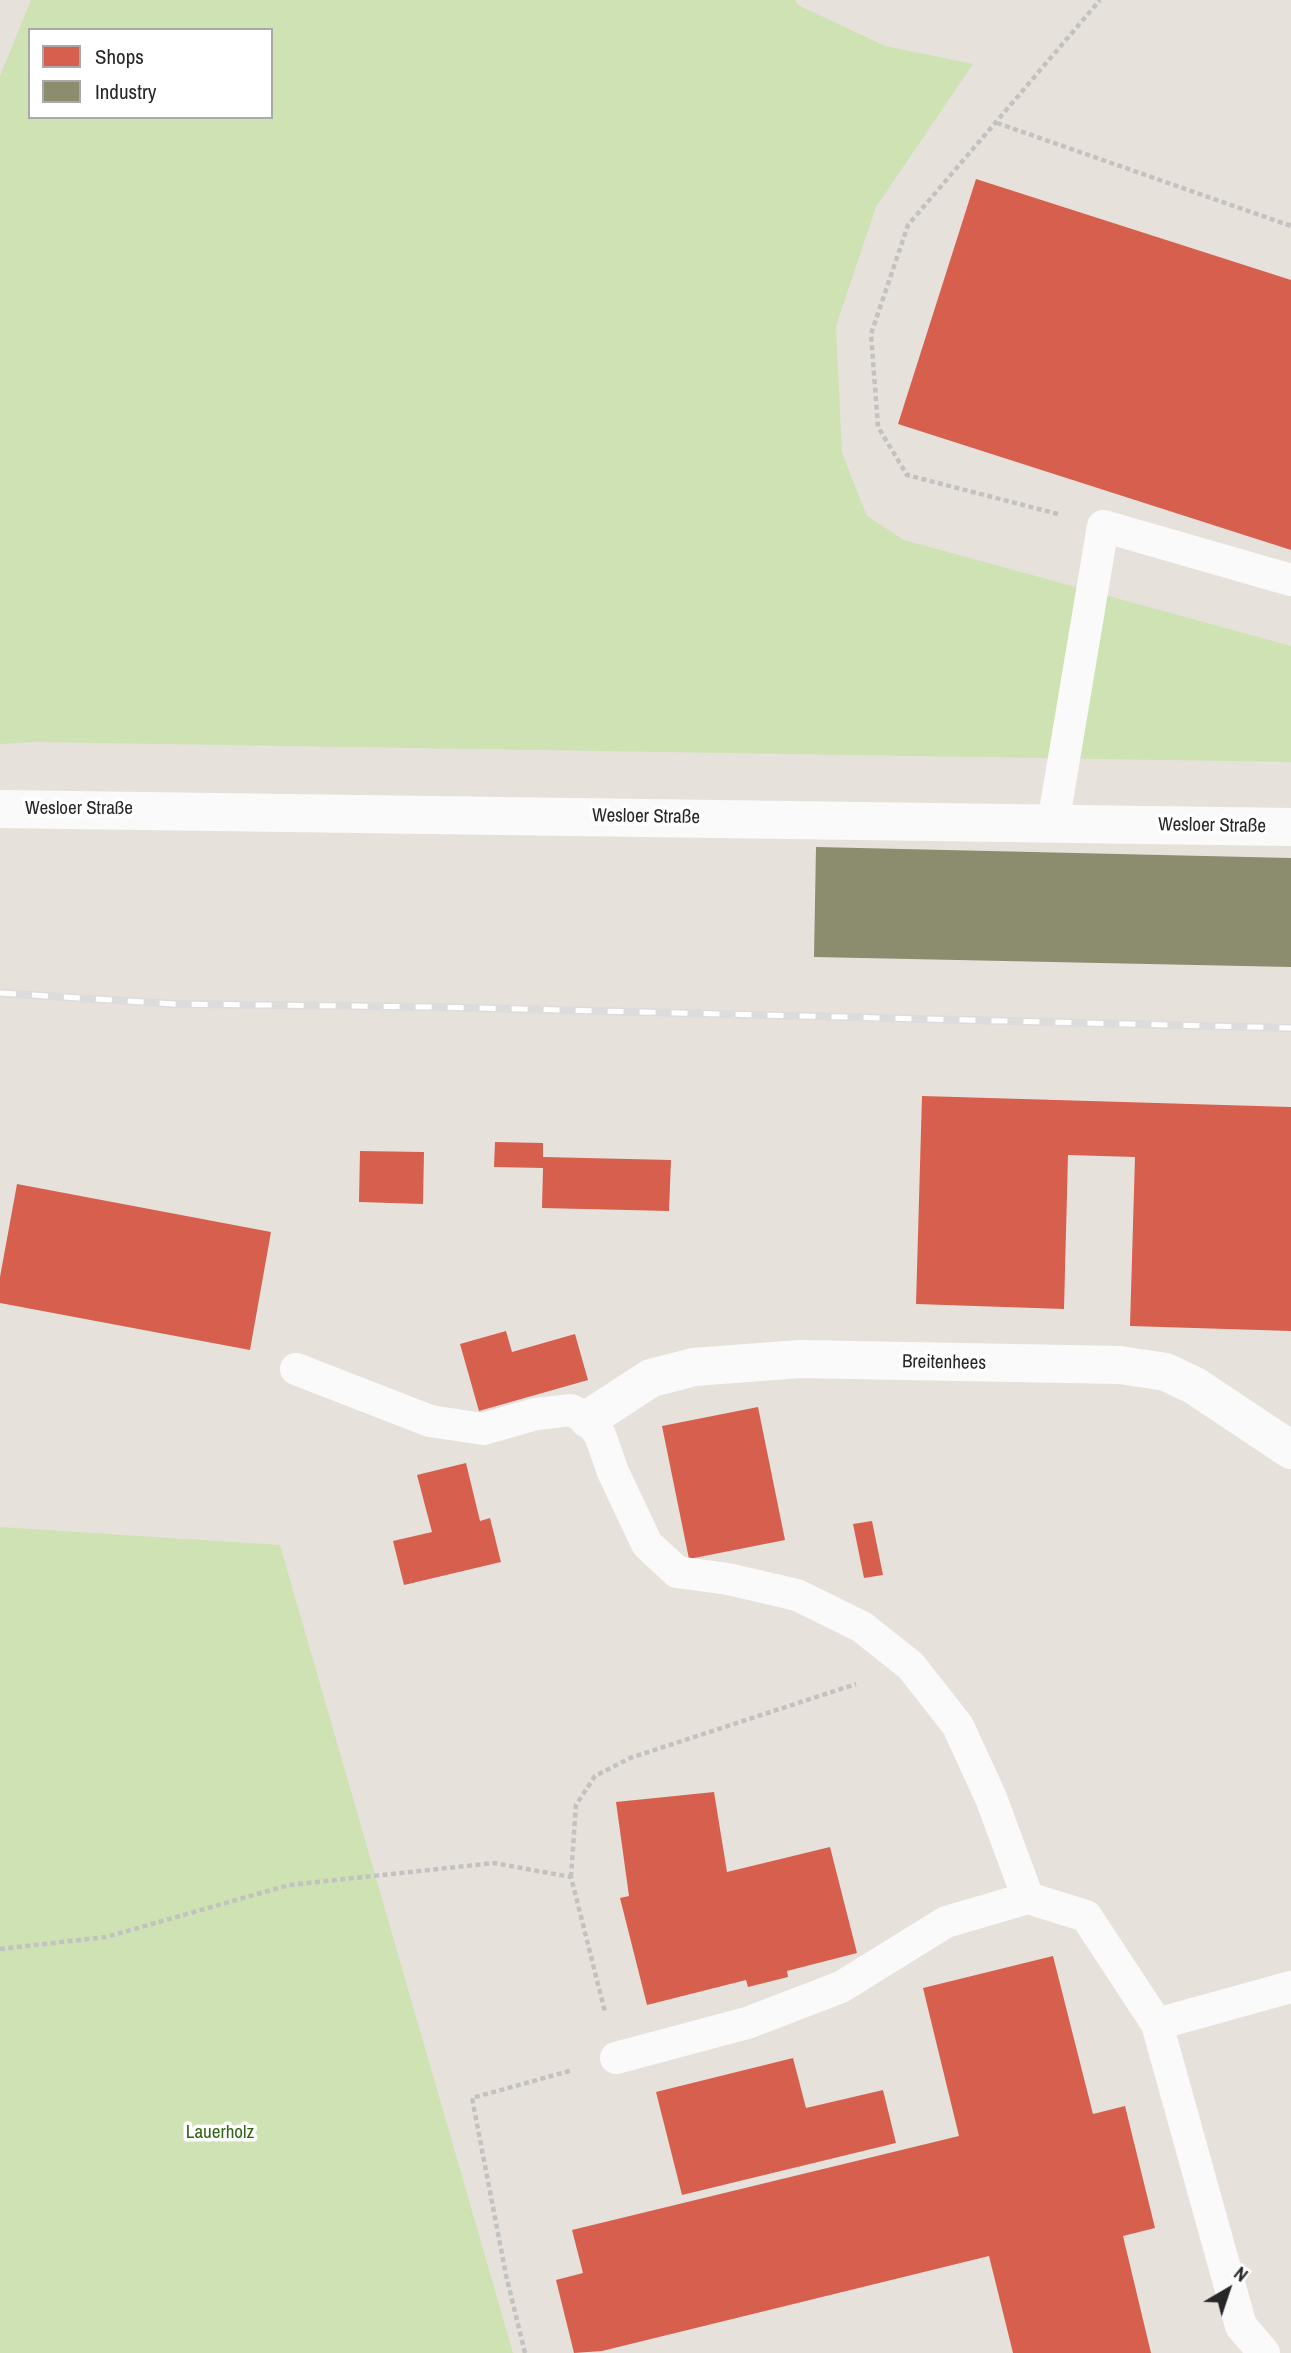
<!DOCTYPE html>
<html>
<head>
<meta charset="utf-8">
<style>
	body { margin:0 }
	#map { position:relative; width:1291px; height:2353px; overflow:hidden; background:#e7e1dc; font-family:"Archivo Narrow",sans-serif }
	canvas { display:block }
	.legend { position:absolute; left:28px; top:28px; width:245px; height:91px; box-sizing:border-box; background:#fff; border:2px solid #a9a9a9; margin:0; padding:9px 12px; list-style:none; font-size:21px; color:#272727 }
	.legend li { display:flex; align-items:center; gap:14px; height:35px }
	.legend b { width:35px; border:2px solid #a9a9a9 }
	.north { position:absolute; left:1193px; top:2255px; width:70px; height:70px; -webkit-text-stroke:5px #fff; paint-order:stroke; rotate:39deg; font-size:19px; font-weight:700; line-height:28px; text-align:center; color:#272727 }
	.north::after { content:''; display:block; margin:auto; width:24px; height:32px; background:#272727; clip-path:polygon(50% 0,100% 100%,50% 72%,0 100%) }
</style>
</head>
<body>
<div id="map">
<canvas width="1291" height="2353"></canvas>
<ul class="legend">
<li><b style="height:19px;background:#d6604d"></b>Shops</li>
<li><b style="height:19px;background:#8c8c6e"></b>Industry</li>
</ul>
<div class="north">N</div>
</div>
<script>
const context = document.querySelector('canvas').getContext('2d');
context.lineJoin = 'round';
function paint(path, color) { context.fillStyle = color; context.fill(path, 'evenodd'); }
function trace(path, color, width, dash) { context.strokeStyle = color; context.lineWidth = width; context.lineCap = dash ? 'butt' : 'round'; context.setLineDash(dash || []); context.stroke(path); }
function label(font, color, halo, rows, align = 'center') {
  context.font = font + ' "Archivo Narrow",sans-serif'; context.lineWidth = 7; context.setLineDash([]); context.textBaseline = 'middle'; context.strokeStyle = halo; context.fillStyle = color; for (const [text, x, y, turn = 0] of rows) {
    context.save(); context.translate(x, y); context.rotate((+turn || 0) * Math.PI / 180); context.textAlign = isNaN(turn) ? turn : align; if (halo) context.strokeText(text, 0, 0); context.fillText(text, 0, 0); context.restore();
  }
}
const green = new Path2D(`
	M31,0H795L798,5L885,46L973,64L876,207L836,326L842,453L867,516L904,540L1291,646V762L36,742L0,744V76ZM30,30H271V117H30Z
	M0,1527L280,1545L513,2353H0Z`);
const shops = new Path2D(`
	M976,179L1291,280V550L898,424Z
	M922,1096L1291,1107V1331L1130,1326L1135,1157L1068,1155L1064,1309L916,1304Z
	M495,1142L543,1143V1157L671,1160L669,1211L542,1208L543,1168L494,1167Z
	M360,1151L424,1152L423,1204L359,1202Z
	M17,1184L271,1232L250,1350L0,1303V1277Z
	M506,1331L512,1352L575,1334L588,1380L479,1411L460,1344Z
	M758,1407L785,1540L689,1559L662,1426Z
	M466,1463L480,1521L490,1518L501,1562L404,1585L393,1541L432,1532L417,1475Z
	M872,1521L883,1575L864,1578L853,1524Z
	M714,1792L727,1872L830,1847L857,1953L787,1971L788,1977L748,1987L746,1980L647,2005L620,1898L629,1896L616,1802Z
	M1053,1956L1093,2114L1125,2106L1155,2228L1123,2236L1151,2353H1013L989,2256L602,2351L574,2353L556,2280L583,2273L572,2230L959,2136L923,1988Z
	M793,2058L806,2108L883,2090L896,2143L682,2195L656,2092Z`);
const industry = new Path2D(`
	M816,847L1291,858V967L814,957Z`);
const path = new Path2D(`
	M997,123L1291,226
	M1058,514L907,475L878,427L871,334L908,225L1100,0
	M571,1877L576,1805L595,1776L630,1758L856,1684
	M0,1949L106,1937L289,1885L494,1863L571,1877L605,2012
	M525,2353L506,2275L472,2098L573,2070`);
const service = new Path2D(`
	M1053,824L1103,526L1291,580
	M296,1369L430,1421L483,1429L536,1414L571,1410L588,1419L600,1435L613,1472L647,1544L677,1572L728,1579L797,1595L862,1627L911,1666L958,1726L991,1798L1028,1898L1086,1916L1157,2024L1291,1987
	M1157,2024L1241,2326L1264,2353
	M616,2058L747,2023L841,1987L946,1922L1028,1898`);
const minor = new Path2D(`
	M588,1419L651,1378L694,1367L800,1359L1120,1365L1166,1372L1195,1386L1291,1450`);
const tertiary = new Path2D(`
	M0,809L1291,827`);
const rail = new Path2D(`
	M0,993L174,1004L437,1007L1291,1028`);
const streetNames = [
	["Wesloer Straße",79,809],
	["Wesloer Straße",646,817,1],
	["Wesloer Straße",1212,826,1],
	["Breitenhees",944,1363,1]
];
const parkNames = [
	["Lauerholz",220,2133]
];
paint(green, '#cee2b4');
paint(shops, '#d6604d');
paint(industry, '#8c8c6e');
trace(path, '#c2c2c1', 4.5, [5, 3.5]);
trace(service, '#fbfafa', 32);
trace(minor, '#fbfafa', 38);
trace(tertiary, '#fbfafa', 38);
trace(rail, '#dcdcdd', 8);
trace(rail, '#fff', 5, [16]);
label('19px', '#272727', '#fff', streetNames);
label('19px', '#326418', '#fff', parkNames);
</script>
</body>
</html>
